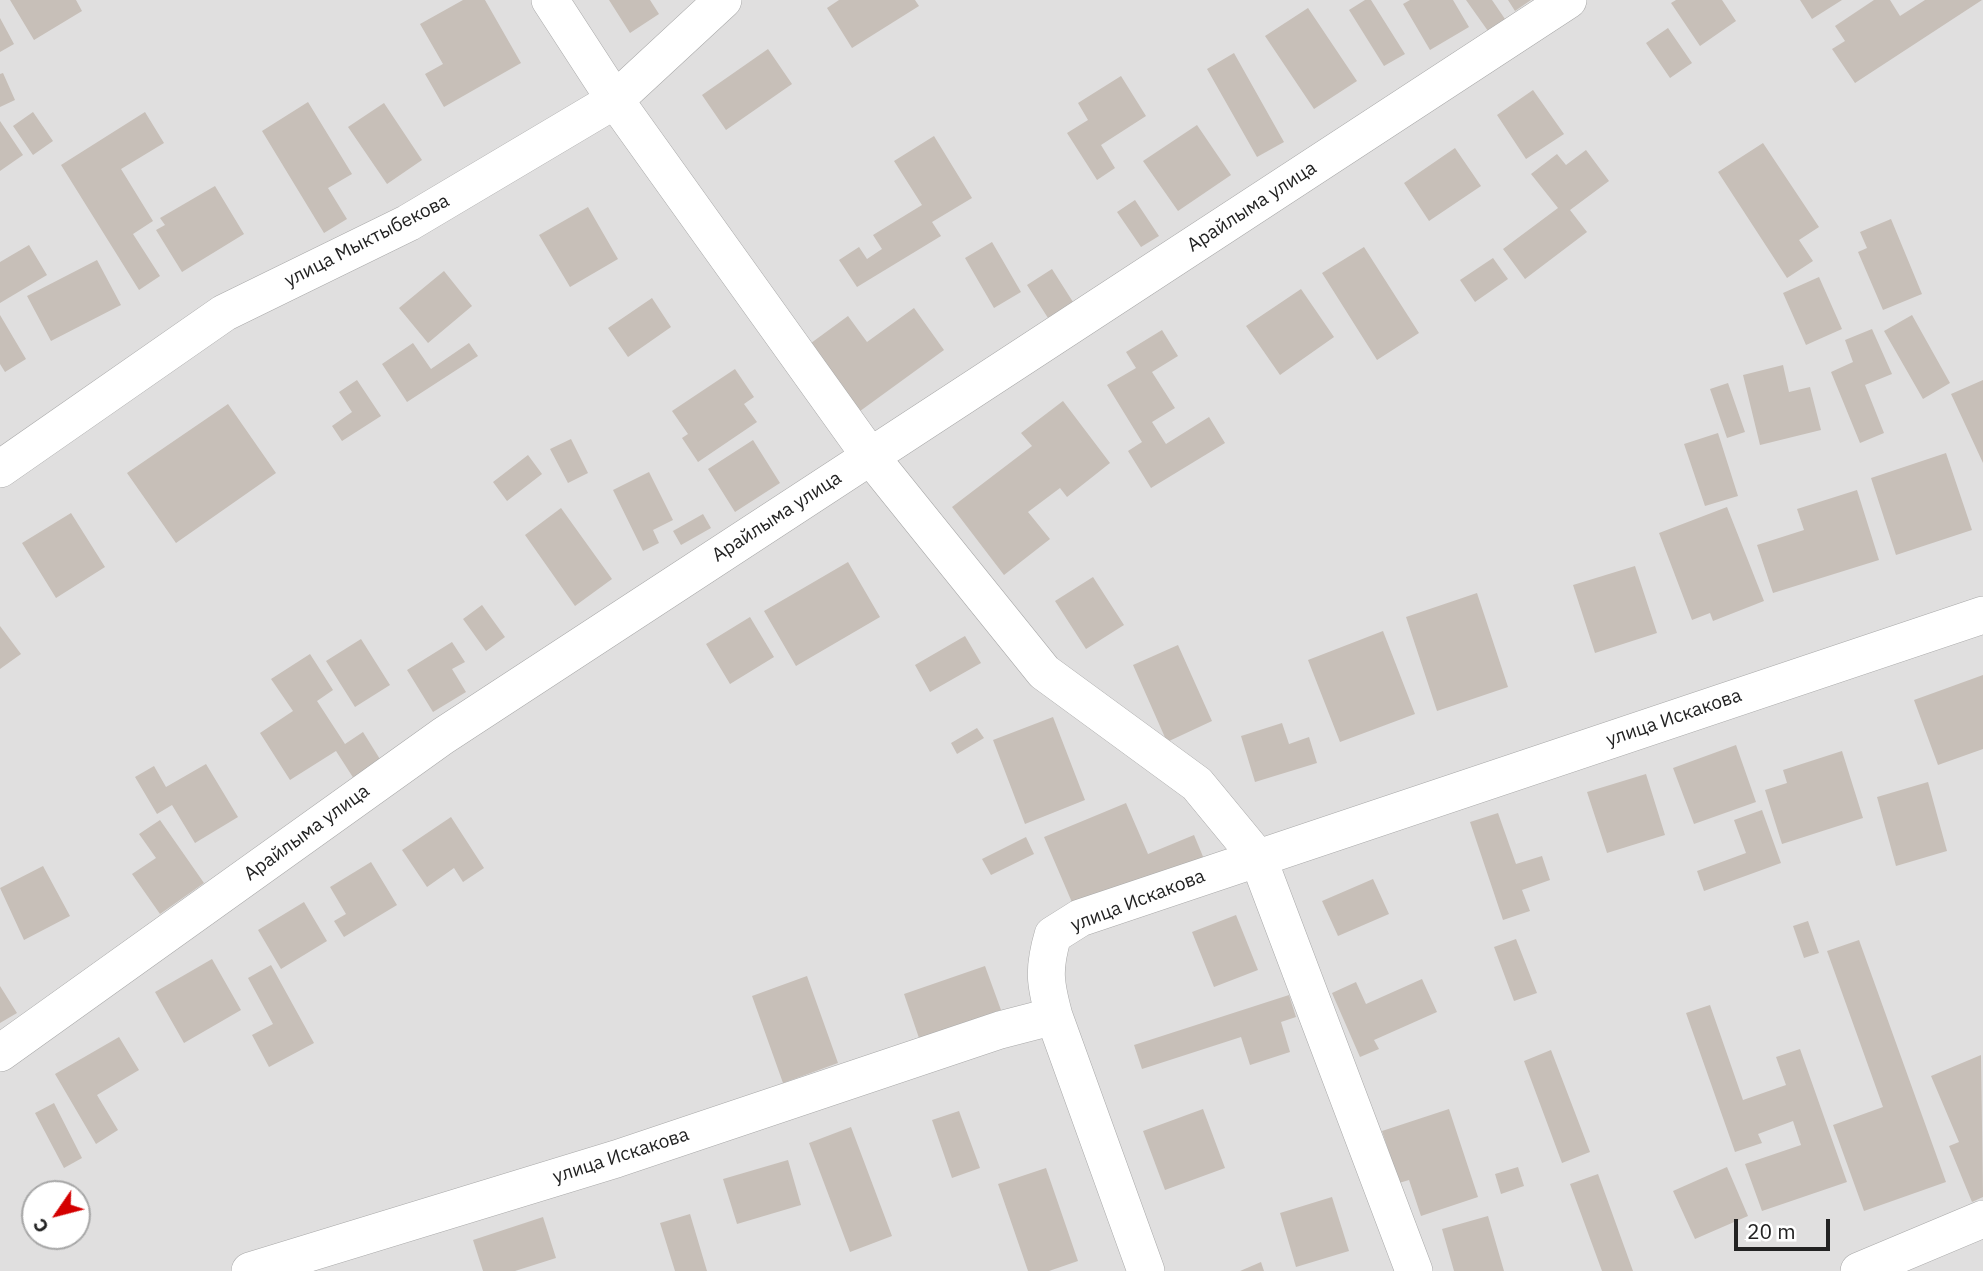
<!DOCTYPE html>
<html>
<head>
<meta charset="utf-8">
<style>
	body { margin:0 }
	#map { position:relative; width:1983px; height:1271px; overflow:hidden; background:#f2efe9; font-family:"IBM Plex Sans",sans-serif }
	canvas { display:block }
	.north { position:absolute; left:21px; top:1180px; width:70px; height:70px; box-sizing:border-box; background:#fff; border:2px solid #a7a7a7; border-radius:50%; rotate:235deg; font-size:19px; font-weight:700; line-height:28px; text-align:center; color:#222 }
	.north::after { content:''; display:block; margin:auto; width:24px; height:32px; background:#d40000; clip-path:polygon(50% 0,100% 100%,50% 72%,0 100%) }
	.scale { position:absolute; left:1734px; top:1219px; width:96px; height:32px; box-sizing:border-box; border:4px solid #222; border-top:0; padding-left:9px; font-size:21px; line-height:24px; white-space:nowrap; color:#222; -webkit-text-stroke:5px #fff; paint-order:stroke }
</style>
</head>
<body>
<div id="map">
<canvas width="1983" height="1271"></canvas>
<div class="north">С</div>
<div class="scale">20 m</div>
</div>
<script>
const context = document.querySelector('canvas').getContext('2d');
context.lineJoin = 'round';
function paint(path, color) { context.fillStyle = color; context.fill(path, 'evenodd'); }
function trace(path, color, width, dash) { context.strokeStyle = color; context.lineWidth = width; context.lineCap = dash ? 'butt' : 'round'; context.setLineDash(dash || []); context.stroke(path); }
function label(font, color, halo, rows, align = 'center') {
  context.font = font + ' "IBM Plex Sans",sans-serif'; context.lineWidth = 6; context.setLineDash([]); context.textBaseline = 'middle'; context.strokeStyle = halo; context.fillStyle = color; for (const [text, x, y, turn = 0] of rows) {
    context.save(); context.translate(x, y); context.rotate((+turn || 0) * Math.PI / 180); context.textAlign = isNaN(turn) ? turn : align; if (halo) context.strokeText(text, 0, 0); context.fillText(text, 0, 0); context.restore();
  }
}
const residential = new Path2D(`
	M0,0H1983V1271H0ZM35,1194H77V1236H35Z`);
const building = new Path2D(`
	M10,0H76L82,11L34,40Z
	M463,0H485L521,63L444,107L425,74L443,64L420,24Z
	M609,0H650L659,14L630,33Z
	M839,0H915L919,6L852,48L827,8Z
	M1365,0H1371L1405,54L1384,66L1349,10Z
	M1410,0H1453L1469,27L1430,50L1403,4Z
	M1466,0H1492L1505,19L1488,31Z
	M1508,0H1531L1515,11Z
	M1676,0H1722L1736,21L1700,46L1671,3Z
	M1800,0H1842L1812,19Z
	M1874,0H1890L1900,16L1925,0H1982L1855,83L1832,49L1845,41L1835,26Z
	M1308,8L1357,81L1314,109L1265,36Z
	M0,18L14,44L0,52Z
	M1668,28L1692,63L1670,78L1646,43Z
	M768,49L792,84L726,130L702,95Z
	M1234,53L1284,142L1257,157L1207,69Z
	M3,73L15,100L0,107V74Z
	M1121,76L1146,116L1101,145L1115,168L1097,180L1067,133L1088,120L1078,103Z
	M1533,90L1564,134L1526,159L1497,115Z
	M308,102L352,174L328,188L347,219L324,233L262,131Z
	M384,103L422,160L387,184L348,127Z
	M33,112L53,141L33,155L13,126Z
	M145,112L164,143L121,169L153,221L133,234L160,276L139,290L61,165Z
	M0,121L23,155L0,171Z
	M1197,125L1231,175L1178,211L1143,161Z
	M934,136L972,198L932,222L941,236L857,287L839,260L859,247L867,259L882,249L873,235L922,205L894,161Z
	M1763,143L1819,227L1799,240L1813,261L1787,278L1718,172Z
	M1455,148L1481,186L1429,221L1404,183Z
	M1586,150L1609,181L1570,210L1587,232L1525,279L1503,249L1558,208L1531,174L1557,154L1566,165Z
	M215,186L244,234L182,272L156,230L165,225L160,218Z
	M1135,200L1159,236L1141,247L1117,212Z
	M588,207L618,259L570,287L539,235Z
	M1891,219L1922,294L1883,310L1858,252L1867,248L1860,232Z
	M992,242L1021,292L994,308L965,258Z
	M29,245L47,275L0,303V262Z
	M1364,247L1419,333L1377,360L1322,273Z
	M1493,258L1508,279L1475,302L1460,280Z
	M97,260L121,305L51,341L27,296Z
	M1052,269L1073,302L1048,318L1027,285Z
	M444,271L472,306L428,343L399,308Z
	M1819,277L1842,329L1806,345L1783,293Z
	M1301,289L1334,337L1280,375L1246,326Z
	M652,298L671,327L628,357L608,328Z
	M914,308L944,350L856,414L807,346L848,316L867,342Z
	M0,315L26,359L5,372L0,364Z
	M1912,315L1950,383L1923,399L1884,331Z
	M1872,329L1892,374L1865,385L1884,433L1860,443L1831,372L1853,362L1845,340Z
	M1162,330L1178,356L1152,372L1175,408L1152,422L1166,444L1209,417L1225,443L1151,488L1128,451L1142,442L1107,385L1136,368L1126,352Z
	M413,343L431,369L469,343L478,356L407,402L382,364Z
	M1783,365L1789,392L1810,387L1821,430L1760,445L1743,375Z
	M735,369L754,397L744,404L757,422L698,462L682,438L688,434L672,411Z
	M357,380L381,416L342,441L332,426L352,412L339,392Z
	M1983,380V463L1951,394Z
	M1728,383L1745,432L1727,438L1710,389Z
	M1063,401L1110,463L1067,497L1060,488L1028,512L1050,539L1004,575L952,507L1032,446L1021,433Z
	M228,404L276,473L176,543L127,473Z
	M1718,433L1738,496L1705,506L1684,444Z
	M571,439L588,473L568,483L550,449Z
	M753,440L780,483L735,512L708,469Z
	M1946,453L1972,530L1896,555L1871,478Z
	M528,455L542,474L507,501L493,482Z
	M649,472L673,520L653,530L659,543L643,551L613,490Z
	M1857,490L1879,560L1773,593L1757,545L1804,530L1797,509Z
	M1727,507L1764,601L1713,621L1710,613L1692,620L1659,533Z
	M561,508L612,579L575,606L525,535Z
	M71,513L105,567L56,598L22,543Z
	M703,514L711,528L681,545L673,531Z
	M848,562L880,617L796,666L764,611Z
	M1635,566L1657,633L1595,653L1573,585Z
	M1093,577L1124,625L1086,649L1055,601Z
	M1477,593L1508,687L1437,711L1406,617Z
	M482,605L505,637L486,651L463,619Z
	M750,617L774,657L730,684L706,644Z
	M0,626L21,654L0,669Z
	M1383,631L1415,714L1340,742L1308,660Z
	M965,636L981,663L930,692L915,665Z
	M361,639L390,685L355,707L326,661Z
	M452,642L465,662L452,669L466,692L433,712L407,670Z
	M1178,645L1212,721L1167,742L1133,665Z
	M310,654L333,690L317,701L345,744L363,732L383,764L356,782L336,751L290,780L260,733L293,711L271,679Z
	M1983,675V749L1938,765L1914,700Z
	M1053,717L1085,800L1025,824L993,740Z
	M1282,723L1289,744L1309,737L1317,763L1255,782L1241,736Z
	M977,728L984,738L957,754L951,743Z
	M1736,745L1756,802L1694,824L1673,768Z
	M1842,751L1863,818L1782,844L1765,790L1787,783L1783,770Z
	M206,764L238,817L195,843L172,805L157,814L135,777L154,766L166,787Z
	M1646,774L1665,835L1607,853L1587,792Z
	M1928,782L1947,851L1896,866L1877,797Z
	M1126,803L1148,854L1194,835L1204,859L1077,914L1044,837Z
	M1762,810L1781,863L1704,891L1697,871L1746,853L1734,820Z
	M1498,813L1516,864L1542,856L1550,880L1522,890L1530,911L1503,920L1470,822Z
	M451,817L484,868L463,882L454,868L427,887L402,850Z
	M160,820L204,883L160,914L132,874L156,858L139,834Z
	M1026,837L1034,854L991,875L982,859Z
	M371,862L397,905L344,937L334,921L346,914L330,887Z
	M43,866L70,916L24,940L0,888Z
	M1373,879L1389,914L1338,936L1322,901Z
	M304,902L327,941L281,969L258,930Z
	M1236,915L1258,970L1214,987L1192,932Z
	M1808,921L1819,953L1804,958L1793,926Z
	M1516,939L1537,993L1514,1001L1494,947Z
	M1859,940L1946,1182L1864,1211L1833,1125L1883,1107L1827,951Z
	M212,959L241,1010L184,1043L155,992Z
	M271,965L314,1043L269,1067L252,1035L273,1024L248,978Z
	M985,966L1001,1010L919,1038L904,994Z
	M807,976L838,1063L783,1083L752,996Z
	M1422,979L1437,1012L1374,1040L1379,1049L1360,1057L1332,993L1356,982L1366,1004Z
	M0,986L17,1013L0,1023Z
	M1289,995L1296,1017L1281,1022L1290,1052L1250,1065L1241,1037L1142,1069L1134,1045Z
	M1710,1005L1743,1100L1786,1085L1776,1057L1800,1049L1847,1182L1762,1211L1745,1164L1801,1145L1793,1121L1758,1134L1762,1143L1735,1152L1686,1013Z
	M119,1037L139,1070L97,1095L118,1130L96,1144L55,1074Z
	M1551,1050L1590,1152L1562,1163L1524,1061Z
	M1981,1055L1983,1197L1972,1202L1949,1146L1959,1142L1931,1076Z
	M54,1103L82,1158L64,1168L35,1113Z
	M1203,1109L1225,1168L1165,1190L1143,1131Z
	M1449,1109L1478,1197L1421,1216L1409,1180L1399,1183L1382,1131Z
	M959,1111L980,1168L952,1178L932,1120Z
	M851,1127L892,1236L850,1252L809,1143Z
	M788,1160L801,1205L737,1224L723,1179Z
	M1518,1167L1524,1186L1501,1194L1495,1174Z
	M1727,1167L1748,1216L1695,1239L1673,1191Z
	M1046,1168L1078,1261L1049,1271H1028L998,1184Z
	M1598,1174L1633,1271H1602L1570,1184Z
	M1332,1197L1349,1251L1296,1267L1280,1213Z
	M690,1214L707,1271H675L660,1223Z
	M1488,1216L1504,1271H1454L1442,1229Z
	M543,1217L556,1258L515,1271H483L473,1240Z
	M1261,1262L1264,1271H1240Z`);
const street = new Path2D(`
	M550,0L615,100L870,456L1044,672L1197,784L1258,858L1414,1271
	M0,469L224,313L408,223L615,100L723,0
	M1054,1016L1146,1271
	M0,1053L443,736L1568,0
	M250,1271L616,1159L1000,1030L1054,1016C1045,983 1043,969 1053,935L1080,918L1983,615
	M1859,1271L1983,1219`);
const streetNames = [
	["Арайлыма улица",1252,207,-33],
	["улица Мыктыбекова",367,241,-27],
	["Арайлыма улица",777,517,-33],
	["улица Искакова",1674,718,-19],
	["Арайлыма улица",307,833,-36],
	["улица Искакова",1138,901,-21],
	["улица Искакова",621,1156,-18]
];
paint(residential, '#e0dfdf');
paint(building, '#c7bfb8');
trace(street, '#a9a9a9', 38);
trace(street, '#fff', 37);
label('19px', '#222', '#fff', streetNames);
</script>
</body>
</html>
